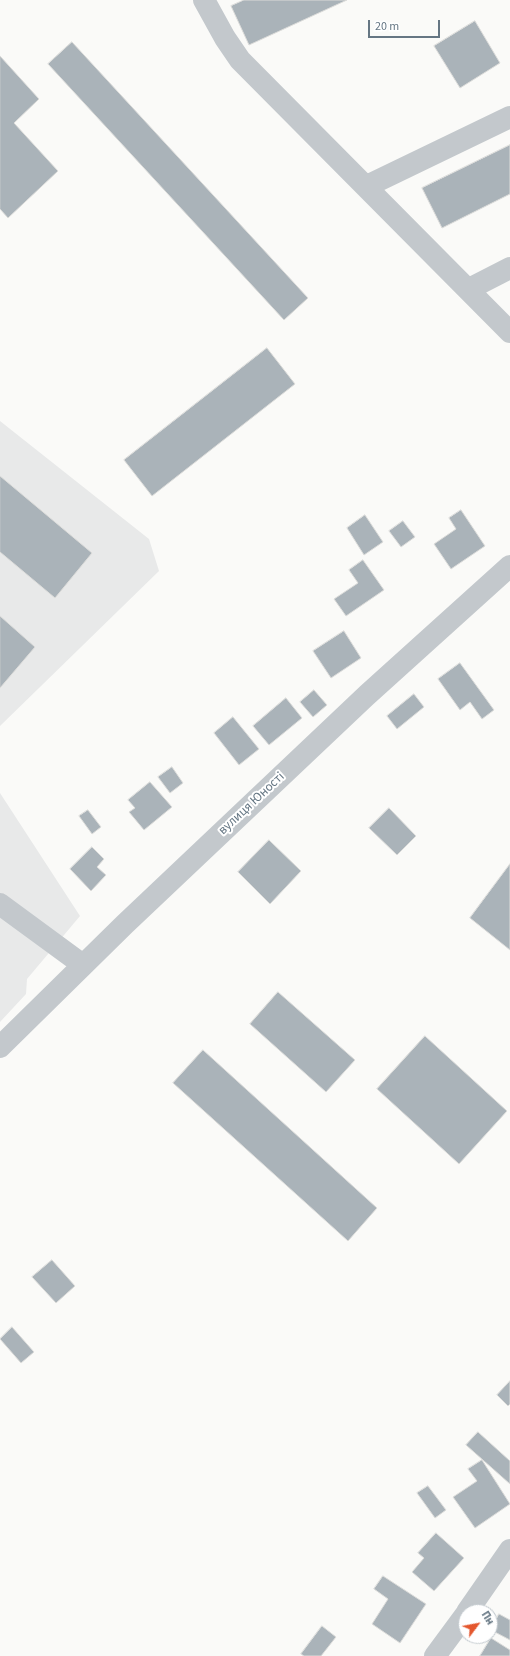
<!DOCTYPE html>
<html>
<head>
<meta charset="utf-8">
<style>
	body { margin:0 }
	#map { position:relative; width:510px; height:1656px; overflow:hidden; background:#fafaf8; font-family:"Source Sans 3",sans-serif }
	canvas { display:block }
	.north { position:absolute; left:458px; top:1604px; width:40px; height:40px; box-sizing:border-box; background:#fff; border:1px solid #c1c8cd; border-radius:50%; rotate:58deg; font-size:11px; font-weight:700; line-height:16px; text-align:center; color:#657683 }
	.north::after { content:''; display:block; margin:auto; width:14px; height:18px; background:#e4572e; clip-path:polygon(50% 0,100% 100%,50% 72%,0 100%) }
	.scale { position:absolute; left:368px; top:20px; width:72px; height:18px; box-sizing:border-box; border:2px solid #657683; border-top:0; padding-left:5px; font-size:12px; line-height:14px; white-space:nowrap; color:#657683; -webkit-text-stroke:3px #fff; paint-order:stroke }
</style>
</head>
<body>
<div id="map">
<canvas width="510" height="1656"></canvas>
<div class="north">Пн</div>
<div class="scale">20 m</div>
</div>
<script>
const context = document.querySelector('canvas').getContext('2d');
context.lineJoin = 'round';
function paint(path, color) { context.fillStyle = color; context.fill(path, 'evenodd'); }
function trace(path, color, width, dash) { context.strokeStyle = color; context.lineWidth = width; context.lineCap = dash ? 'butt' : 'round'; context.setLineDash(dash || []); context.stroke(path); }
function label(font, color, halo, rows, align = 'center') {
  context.font = font + ' "Source Sans 3",sans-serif'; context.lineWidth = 4; context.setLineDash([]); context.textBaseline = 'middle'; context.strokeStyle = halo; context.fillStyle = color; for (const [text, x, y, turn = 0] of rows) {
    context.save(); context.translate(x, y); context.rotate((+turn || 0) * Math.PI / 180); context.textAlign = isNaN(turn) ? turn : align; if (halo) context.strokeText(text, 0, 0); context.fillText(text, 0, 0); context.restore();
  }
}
const built = new Path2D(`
	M0,421L149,539L159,571L0,726Z
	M0,793L80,916L27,979L26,994L0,1022Z`);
const building = new Path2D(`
	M244,0H347L249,45L231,6Z
	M475,21L500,63L460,88L434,46Z
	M72,42L308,298L284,320L48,64Z
	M0,56L39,99L14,123L58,171L8,218L0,209Z
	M510,145V194L442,228L422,188Z
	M267,348L295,384L152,496L124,460Z
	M0,476L92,553L55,598L0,552Z
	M461,510L485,546L451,569L434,544L456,529L449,518Z
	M365,515L383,542L364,555L347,528Z
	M403,521L415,537L401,547L389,531Z
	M363,560L384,590L346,616L334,599L358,583L349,570Z
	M0,616L35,647L0,688Z
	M344,631L361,658L331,678L313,651Z
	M460,663L494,710L482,719L470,702L460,710L438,679Z
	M314,690L327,705L313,717L300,702Z
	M414,694L424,707L397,729L387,716Z
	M286,698L302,718L269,745L253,726Z
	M233,717L259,749L239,765L214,733Z
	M172,767L183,783L170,793L158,777Z
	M150,782L172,807L144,830L129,812L135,808L128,800Z
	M389,808L416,836L397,855L369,828Z
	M88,810L101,827L92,834L79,816Z
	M269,840L301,871L270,904L238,872Z
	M92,847L104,859L97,867L106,875L91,891L70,869Z
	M510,864V950L470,918Z
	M278,992L355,1060L326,1092L250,1024Z
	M425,1036L507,1111L459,1164L377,1089Z
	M203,1050L377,1208L348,1241L173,1083Z
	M52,1260L75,1286L56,1303L32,1277Z
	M12,1327L34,1352L21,1363L0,1339Z
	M510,1381V1404L508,1406L497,1395Z
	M478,1432L510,1461V1484L466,1445Z
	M482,1460L510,1504L475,1528L453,1497L477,1481L468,1469Z
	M428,1486L446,1510L435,1518L417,1493Z
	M436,1533L464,1558L434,1591L412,1572L424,1558L418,1553Z
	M383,1576L426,1604L400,1643L372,1624L388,1599L374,1589Z
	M499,1614L510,1620V1640L491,1630Z
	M322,1626L336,1637L321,1656H304L301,1654Z
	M491,1638L510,1650V1656H480Z`);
const minor = new Path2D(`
	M204,0L225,38L240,60L510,332
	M367,186L510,117
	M469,289L510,268
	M0,904L83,965
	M0,1047L125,924L367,695L510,566
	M467,1612L510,1550
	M435,1656L466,1614`);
const streetNames = [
	["вулиця Юності",252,804,-43]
];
paint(built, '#e8e9e9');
paint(building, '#aab3b9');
trace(building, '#dcdcda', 1);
trace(minor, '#c3c8cc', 22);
label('13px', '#657683', '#fff', streetNames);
</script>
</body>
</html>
